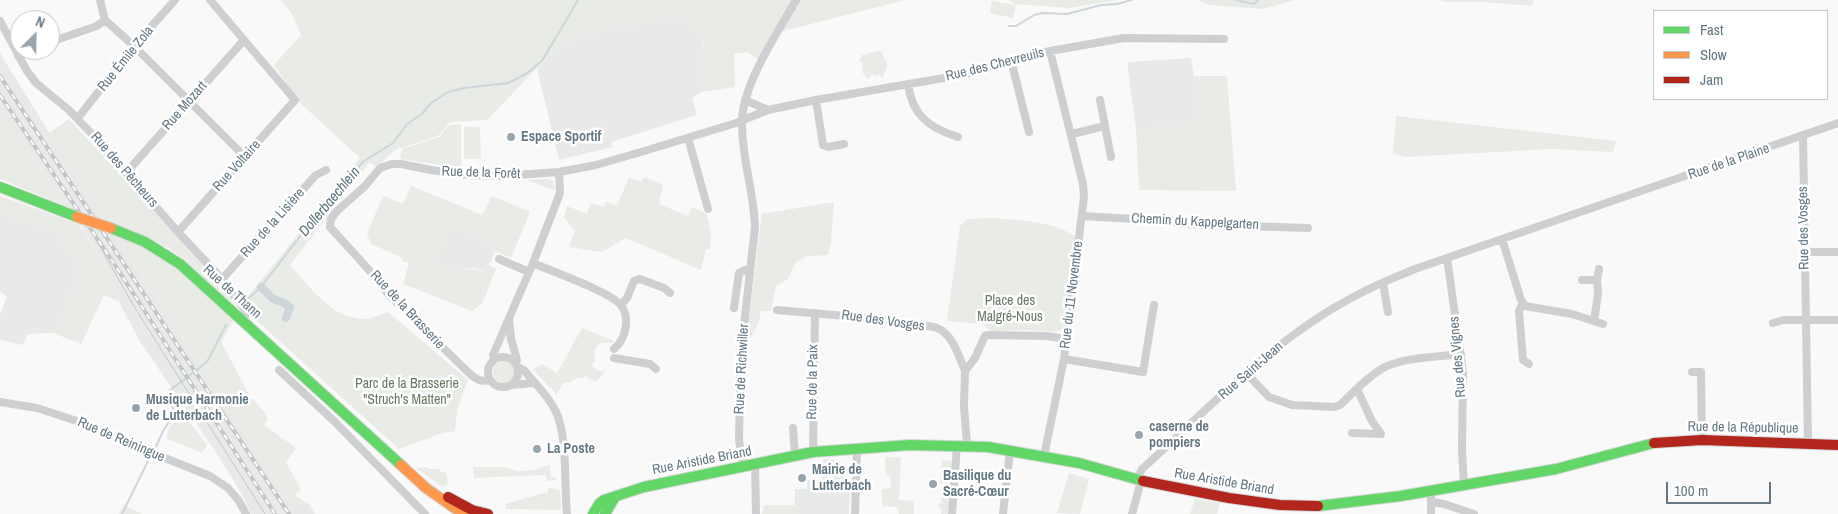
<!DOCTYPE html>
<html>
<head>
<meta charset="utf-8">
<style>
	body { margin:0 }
	#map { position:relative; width:1838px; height:514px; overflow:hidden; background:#f9f9f9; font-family:"Archivo Narrow",sans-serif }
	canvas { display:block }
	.legend { position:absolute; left:1653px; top:10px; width:175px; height:90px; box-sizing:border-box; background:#fff; border:1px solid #c1c9cd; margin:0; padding:6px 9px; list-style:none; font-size:15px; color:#657883 }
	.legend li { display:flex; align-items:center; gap:10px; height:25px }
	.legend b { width:25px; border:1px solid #c1c9cd }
	.north { position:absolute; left:10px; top:10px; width:50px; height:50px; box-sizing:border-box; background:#fff; border:1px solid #c1c9cd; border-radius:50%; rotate:23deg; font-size:14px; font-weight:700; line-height:20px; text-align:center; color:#657883 }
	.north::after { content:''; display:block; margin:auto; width:18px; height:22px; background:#99a5ac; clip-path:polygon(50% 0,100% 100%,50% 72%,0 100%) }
	.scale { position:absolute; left:1666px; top:482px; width:105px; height:22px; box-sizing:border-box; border:2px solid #657883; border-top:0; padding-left:6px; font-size:15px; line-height:18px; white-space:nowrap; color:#657883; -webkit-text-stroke:4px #fff; paint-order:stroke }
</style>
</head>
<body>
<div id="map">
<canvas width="1838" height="514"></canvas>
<ul class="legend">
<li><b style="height:6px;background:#63d668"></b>Fast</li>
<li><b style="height:6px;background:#ff974d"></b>Slow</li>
<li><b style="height:6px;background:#b3261e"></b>Jam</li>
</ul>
<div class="north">N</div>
<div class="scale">100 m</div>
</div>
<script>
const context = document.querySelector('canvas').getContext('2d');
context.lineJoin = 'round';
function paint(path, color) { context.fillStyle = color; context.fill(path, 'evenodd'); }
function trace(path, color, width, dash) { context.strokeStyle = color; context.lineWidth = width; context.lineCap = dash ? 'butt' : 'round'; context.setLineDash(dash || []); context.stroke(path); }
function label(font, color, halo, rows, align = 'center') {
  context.font = font + ' "Archivo Narrow",sans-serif'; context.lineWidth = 5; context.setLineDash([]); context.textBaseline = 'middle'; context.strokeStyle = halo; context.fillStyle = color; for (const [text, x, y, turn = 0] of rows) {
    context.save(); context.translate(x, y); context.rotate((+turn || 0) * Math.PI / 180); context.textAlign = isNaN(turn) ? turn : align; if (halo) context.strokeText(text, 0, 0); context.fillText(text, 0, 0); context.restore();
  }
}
const built = new Path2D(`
	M680,18L704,35L701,92L692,98L697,115L611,142L612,147L559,160L537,69L560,44L608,28Z
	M0,53L94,205L288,500L299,505L305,502L309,504L315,514H251L243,496L215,451L139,340L119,302L112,277L83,229L0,108Z
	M1191,58L1194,76V125L1136,129L1127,62Z
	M0,213L57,233L82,270L53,333L28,334L23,345L0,340V315L7,296L0,292Z
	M443,227L461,231L485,241L495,251L486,273L476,268L447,270L438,268Z
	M823,459H834V473H845V479H851L849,514H795V489H807V480H822Z`);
const green = new Path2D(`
	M280,0H906L775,33L758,59L747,52L734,54L735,87L701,92L704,35L680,18L608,28L560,44L487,120L450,122L438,136L395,150L377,167L369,163L290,265C309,286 333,320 365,319C372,319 381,314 388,312L468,380L457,410L455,431L442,433L399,449L255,319L245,300L360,158L299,102L274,65L301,35L291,12Z
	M1009,0H1117L1069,8L1015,4Z
	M1198,0H1295L1263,9L1208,5Z
	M1436,0H1534L1532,6L1484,2H1447Z
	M992,1L1016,5L1013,18L990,13Z
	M878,51H882L884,59H886L887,67L883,77L881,78L879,73L877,76L872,75L868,79L862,72L863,63L859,61L862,55Z
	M1194,76H1227L1236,191L1139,190L1136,129L1194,125Z
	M0,108L1,109L68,207L0,179Z
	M1396,116L1616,141L1613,152L1551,149L1405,157L1393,154Z
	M69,119L236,300L230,301L185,260L168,248L140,234L103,220L49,133Z
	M461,124V168L400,159L402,149L439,137L449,125Z
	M464,127H480L481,159H464Z
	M629,177L641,182L644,177L663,185L659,204L688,216L692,207L707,214L711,234L710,249H706L701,270L626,238L602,252L569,247L575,231L564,217L567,206L587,214L591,203L604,207L606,201L617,206Z
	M547,179L553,181L555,191L527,180Z
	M411,186L482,215L492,196L530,212L511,258L495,251L485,241L461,231L443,227L439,268C455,272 470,265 485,273L489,265L496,269L482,304L472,311L403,284L409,263L402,261L403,258L371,244L367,234L383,196L403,204Z
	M0,196L79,224L112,277L119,302L104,295L81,344L53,333L82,270L57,233L0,213Z
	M834,202L831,242L828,255L807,256L796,262L788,279L776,286L771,311H761L759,322L745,348L762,214Z
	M992,218C1016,220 1056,221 1075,237L1065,328L1056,332L1026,330L991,331L982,324L947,321L960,226L967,219Z
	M114,236C125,240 137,243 147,248C180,266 206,294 234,319L221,342L251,398L264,412L268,419L264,425L296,448L286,462L301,490L295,495L305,502L299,505L291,504L288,500Z
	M582,328L614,341L613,343H600L594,350L595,361L592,364C594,370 599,372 605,371L602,376L595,382L585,376L582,379L578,377L569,383L564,382L556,395L551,387H549C545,381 538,376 533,369L542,364L557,373Z
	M493 372a11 11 0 1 1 22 0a11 11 0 1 1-22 0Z
	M180,410L207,445L202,453L166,438L168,431Z
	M885,457H901L899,500L914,501V514H899L898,507L882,506V489L891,488L890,475H886Z
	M942,460L952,461L950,485L948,483H940Z
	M544,466H550L551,477H556V480L547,481L546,475L474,478L473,467H504L517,471H526L535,470Z
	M427,467L428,469H440V472L446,473L448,484L443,487L416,468Z
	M1069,473L1089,479L1080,514L1057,513Z
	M548,488L556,489L560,492L561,510L506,509L505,504L548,492Z
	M950,490L948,514H941V508H938V504L942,503L941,499L943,497L942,491Z
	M1195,499L1220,503L1217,514H1190Z
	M124,505L142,514H119Z
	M764,505H796V514H762Z`);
const stream = new Path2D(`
	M1236,0L1254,4L1258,0
	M1009,26H1016L1034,15L1043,13L1067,14L1101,5L1117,4L1132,0
	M249,298L261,287L324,205L364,161L393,143L407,124L422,114L431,103L448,92L464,88L508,83L526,74L542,61L578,0
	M154,451L163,431L175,413L168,396L169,391L207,362L226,325
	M122,514L151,455`);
const canal = new Path2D(`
	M261,287L272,298L286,304L290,307L286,318`);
const street = new Path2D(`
	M100,0L105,20L134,46L245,157
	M0,21L27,71L36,83L69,110L89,131L178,232L222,279L246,311V314L242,320
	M50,42L97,26L105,20
	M18,56L29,50
	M1011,60L1029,132
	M908,84C912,115 929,128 958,137
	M745,100L768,110
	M816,100L823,145L828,147L844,144
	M1100,100L1111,157
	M78,118L134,46L175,0
	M1072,134L1105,126
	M1803,136L1808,444
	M688,138L708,209
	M126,173L244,40
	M1082,216L1170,221L1182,224L1308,228
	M178,232L295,100L210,0
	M1502,239L1521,300L1525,306L1572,314L1603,324
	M1805,252H1838
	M1447,258L1463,372L1462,450L1464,486
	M499,259L529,272
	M533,263C553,272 606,290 620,304C631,317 626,339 614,349
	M222,279L316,175L326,170
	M1582,280H1597L1598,294L1594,321
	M1597,280L1599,269
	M1383,283L1388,312
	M1523,303L1519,311L1523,360L1529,364
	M621,305L627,298L634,281L640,279L664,288L670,293
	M734,308L739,273L745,270H750
	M777,310L890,320C905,326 923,323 937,328C953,334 959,357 965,371
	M509,319L511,339L517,360L516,363
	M1773,323L1784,320H1838
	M488 372a15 15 0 1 1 30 0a15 15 0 1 1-30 0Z
	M614,358L650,364L656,369
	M495,359L493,355L533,263L560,193L559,172
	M1064,359L1143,372L1154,305
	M518,367L524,370C534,383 548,395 555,410C568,434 564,485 567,514
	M279,370L334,421L425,514
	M1692,372H1701L1702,440
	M1246,373L1269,397L1292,405L1334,407L1340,405C1354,392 1368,376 1385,367C1405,357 1438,357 1461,354
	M490,380C481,382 477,380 470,374L388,294L369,270L330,227L331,219L337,211L365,186L380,168L392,164H401L431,170L469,175L502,176L559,172L596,165L641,152L736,123L768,110L816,100L967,74L1024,57L1050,51L1124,38L1224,39
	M511,385L534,383
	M0,402L37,408L83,423L122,441L210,476L228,488L239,501L246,514
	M793,428L795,456
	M1352,433L1381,434L1372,421L1357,389
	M967,445L964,406L965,371L975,358L985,336L989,335L1047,336L1066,339
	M813,452L815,313
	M1044,456L1064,359L1084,197L1083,184L1050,51
	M755,465L756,514
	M743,467L739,440L741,352L755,227C754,191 741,156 742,121C743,83 777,34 796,0
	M1137,480L1142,469C1210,407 1276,336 1359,294C1377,284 1396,277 1415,269L1838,123
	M1431,492V514
	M1432,502L1444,504L1474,514
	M855,514L857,448
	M952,514L957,445
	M1003,514L1010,450
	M1132,514L1141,481`);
const fast = new Path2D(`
	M0,187L77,217
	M111,228L145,242L180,264L401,465
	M1318,506L1401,496L1556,469L1654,443
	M593,514L599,504L604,500L644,487L813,452L910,445L988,447L1079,463L1143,481
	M605,514L615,497`);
const slow = new Path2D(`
	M401,465L426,488L463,514`);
const jam = new Path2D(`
	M1654,443L1702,440L1838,445
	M1143,481L1229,498L1280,505L1318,506
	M448,497L472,510L488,514`);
const tram = new Path2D(`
	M90,229L135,308L265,514`);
const rail = new Path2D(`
	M0,76L289,514
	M0,95L115,265L275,514`);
const slowBridge = new Path2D(`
	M77,217L111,228`);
const markers = [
	[511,137,5,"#99a5ac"],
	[136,408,5,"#99a5ac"],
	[1139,435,5,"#99a5ac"],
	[537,449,5,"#99a5ac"],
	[802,478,5,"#99a5ac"],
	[933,484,5,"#99a5ac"]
];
const streetNames = [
	["Rue Émile Zola",126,59,-51],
	["Rue des Chevreuils",995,65,-14],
	["Rue Mozart",185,106,-49],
	["Rue de la Plaine",1729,162,-19],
	["Rue Voltaire",237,166,-48],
	["Rue des Pêcheurs",124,170,49],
	["Rue de la Forêt",481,173,2],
	["Chemin du Kappelgarten",1195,222,3],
	["Rue de la Lisière",273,223,-48],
	["Rue des Vosges",1804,228,-91],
	["Rue de Thann",232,292,42],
	["Rue du 11 Novembre",1072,295,-83],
	["Rue de la Brasserie",407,310,47],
	["Rue des Vosges",883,321,8],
	["Rue des Vignes",1458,357,-95],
	["Rue de Richwiller",742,369,-87],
	["Rue Saint-Jean",1251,371,-41],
	["Rue de la Paix",813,382,-89],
	["Rue de la République",1743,428,1],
	["Rue de Reiningue",121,440,23],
	["Rue Aristide Briand",702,461,-11],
	["Rue Aristide Briand",1224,482,10]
];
const poiNames = [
	["Espace Sportif",521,137],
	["Musique Harmonie",146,400],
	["de Lutterbach",146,416],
	["caserne de",1149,427],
	["pompiers",1149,443],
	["La Poste",547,449],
	["Mairie de",812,470],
	["Lutterbach",812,486],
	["Basilique du",943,476],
	["Sacré-Cœur",943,492]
];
const parkNames = [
	["Place des",1010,301],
	["Malgré-Nous",1010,317],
	["Parc de la Brasserie",407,384],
	["\"Struch's Matten\"",407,400]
];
const waterNames = [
	["Dollerbaechlein",330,202,-50]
];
paint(built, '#e8eae9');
paint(green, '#e8ebe6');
trace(stream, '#ced6d9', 2);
trace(canal, '#ced6d9', 8);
trace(fast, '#d5d6d7', 12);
trace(slow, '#d5d6d7', 12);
trace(jam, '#d5d6d7', 12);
trace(street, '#cecfd0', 8);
trace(fast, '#63d668', 10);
trace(slow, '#ff974d', 10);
trace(jam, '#b3261e', 10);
trace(tram, '#c3c5c6', 1);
trace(rail, '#c3c5c6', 4);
trace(rail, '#fff', 2, [5.5]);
trace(slowBridge, '#d5d6d7', 12, []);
trace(slowBridge, '#ff974d', 10);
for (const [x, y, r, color] of markers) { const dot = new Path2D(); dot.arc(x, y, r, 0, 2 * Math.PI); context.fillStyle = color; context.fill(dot); trace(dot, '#fff', 2); }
label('14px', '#657883', '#fff', streetNames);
label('bold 14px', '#657883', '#fff', poiNames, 'left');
label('14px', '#697a64', '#fff', parkNames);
label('italic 15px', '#60767c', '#fff', waterNames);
</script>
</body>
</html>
